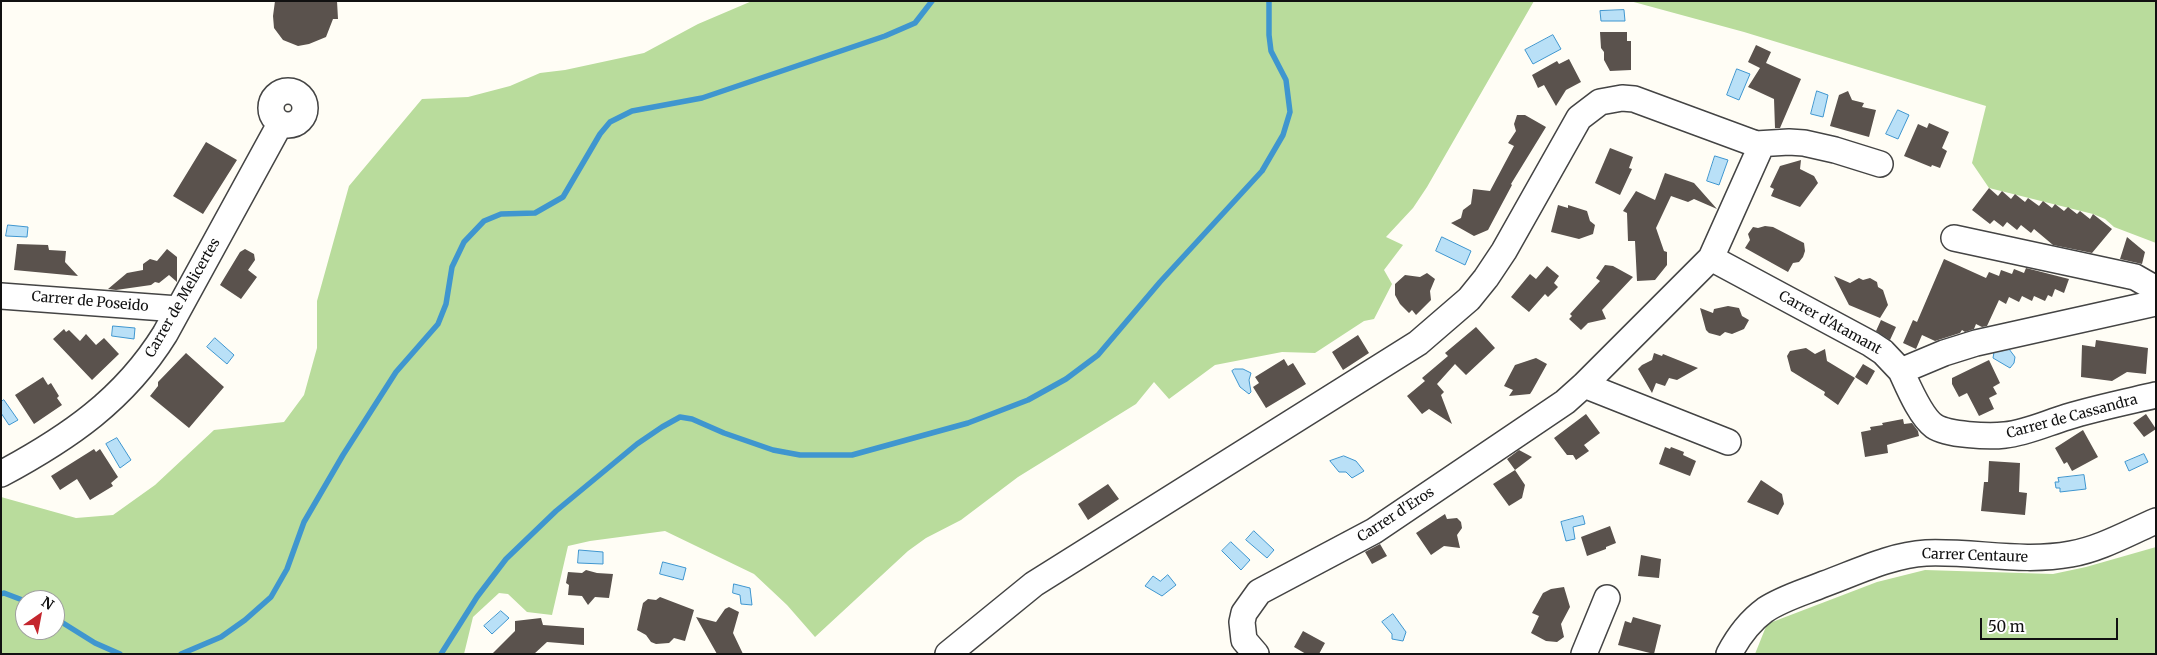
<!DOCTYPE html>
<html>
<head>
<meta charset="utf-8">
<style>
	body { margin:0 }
	#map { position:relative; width:2157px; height:655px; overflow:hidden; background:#fffdf5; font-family:Merriweather,serif }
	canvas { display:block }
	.frame { position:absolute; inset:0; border:2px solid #111; pointer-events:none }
	.north { position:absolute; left:15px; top:590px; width:50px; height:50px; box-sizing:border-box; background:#fff; border:1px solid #a0a0a0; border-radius:50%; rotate:33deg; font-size:14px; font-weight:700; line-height:20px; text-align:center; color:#111 }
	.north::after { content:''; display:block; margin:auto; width:18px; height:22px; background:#c4262e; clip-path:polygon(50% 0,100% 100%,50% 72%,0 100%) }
	.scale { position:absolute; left:1980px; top:618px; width:138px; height:22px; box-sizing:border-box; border:2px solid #111; border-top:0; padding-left:6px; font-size:15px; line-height:18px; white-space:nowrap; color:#111; -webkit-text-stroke:4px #fff; paint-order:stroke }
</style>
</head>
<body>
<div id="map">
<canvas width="2157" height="655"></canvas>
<div class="frame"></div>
<div class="north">N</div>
<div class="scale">50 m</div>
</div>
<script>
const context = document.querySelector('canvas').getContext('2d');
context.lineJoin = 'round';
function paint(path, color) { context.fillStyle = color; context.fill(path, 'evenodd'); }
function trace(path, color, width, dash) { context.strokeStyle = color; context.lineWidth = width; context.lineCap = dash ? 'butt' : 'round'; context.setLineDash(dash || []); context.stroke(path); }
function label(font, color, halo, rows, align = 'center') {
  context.font = font + ' Merriweather,serif'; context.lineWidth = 5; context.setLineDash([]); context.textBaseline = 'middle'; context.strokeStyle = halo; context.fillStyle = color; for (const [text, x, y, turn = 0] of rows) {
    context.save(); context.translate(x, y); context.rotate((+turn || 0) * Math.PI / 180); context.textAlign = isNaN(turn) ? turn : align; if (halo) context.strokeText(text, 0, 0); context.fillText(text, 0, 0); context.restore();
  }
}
const forest = new Path2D(`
	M752,1H1534L1427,187L1413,208L1386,237L1403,245L1384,270L1392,284L1374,319L1364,321L1315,353L1282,352L1215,365L1169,399L1154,382L1136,404L1018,477L961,520L926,538L908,551L815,637L787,605L754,574L665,531L590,541L568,546L552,615L527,612L508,594L499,593L473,617L464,654H1V497L76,518L113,515L155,485L214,430L284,422L304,395L317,348V301L349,186L422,99L468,97L510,86L540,73L565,70L644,53L698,24ZM25,600H55V630H25Z
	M1630,1H2156V243L2114,227L2105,219L2093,214L1989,188L1972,163L1986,106L1744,32Z
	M2156,547V654H1755L1767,624L1877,582L1925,570L2053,574L2086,567Z`);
const water = new Path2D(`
	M1624,10L1625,21H1601L1600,11Z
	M1553,35L1561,49L1533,64L1525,50Z
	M1737,69L1750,74L1739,100L1727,95Z
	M1817,91L1828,95L1823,117L1811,114Z
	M1898,110L1909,115L1898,139L1886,134Z
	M1715,156L1728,160L1719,185L1707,181Z
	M8,225L28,227L27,237L6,236Z
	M1442,237L1471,251L1465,265L1436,251Z
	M113,326L135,328L134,339L112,336Z
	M215,338L234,355L227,364L207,347Z
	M2004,349H2009L2015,357L2014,363L2010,368L1993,358L1994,352Z
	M1235,369H1243L1251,373L1249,380L1251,392L1249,394L1240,387L1232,371Z
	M4,400L18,420L9,425L1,413V402Z
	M117,438L131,460L120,468L106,444Z
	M2144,454L2148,462L2129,471L2125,462Z
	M1344,456L1356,461L1364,471L1352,478L1346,472H1339L1330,461Z
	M2084,475L2086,489L2060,492V488H2056L2055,482H2059L2058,478Z
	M1583,516L1585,524L1573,527L1575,539L1566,541L1561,522Z
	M1254,531L1274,550L1267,558L1246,540Z
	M1231,542L1250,560L1241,570L1222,551Z
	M579,550L603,552V564L578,563Z
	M663,562L686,568L683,580L660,574Z
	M1168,575L1176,585L1162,596L1145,586L1153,576L1160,581Z
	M734,584L750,588L752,605L741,604L740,595L733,593Z
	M501,611L509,618L492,634L484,626Z
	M1393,614L1406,632L1403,641L1392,639V634L1382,622Z`);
const stream = new Path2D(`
	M1,594L4,593L25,601
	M55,618L95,643L120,654
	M181,654L221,637L245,620L271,597L287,569L304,522L343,455L396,372L438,324L446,304L452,267L464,242L484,221L501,214L535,213L563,197L600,134L610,122L632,111L702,98L885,36L915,23L932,1
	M441,654L477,597L506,559L556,511L637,444L662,427L680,417L692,419L724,433L773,450L800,455H852L968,423L1028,400L1066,379L1098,355L1160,282L1262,171L1283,135L1290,112L1286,80L1271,51L1269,35V1`);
const building = new Path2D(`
	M275,1H337L338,19H333L326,37L309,44L298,46L283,40L274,28L273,16Z
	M1600,32H1627V41H1631V70L1610,71L1604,60V52L1601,48Z
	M1756,45L1771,52L1766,63L1801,79L1780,128H1775L1774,99L1748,87L1760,68L1748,62Z
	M1569,59L1581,82L1566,90L1556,106L1544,85L1538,88L1532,75L1557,61L1559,64Z
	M1848,91L1852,100L1864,103L1862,107L1876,110L1869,137L1830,126L1839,95Z
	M1517,115H1525L1546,127L1511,184L1512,185L1488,230L1474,236L1451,223L1461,218L1463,210L1471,204L1473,189L1490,191L1514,146L1508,143L1516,131L1514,124Z
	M1929,123L1949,132L1942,148L1947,151L1940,168L1932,165L1931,167L1904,156L1918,124L1927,128Z
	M206,142L237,160L203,214L173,196Z
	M1610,148L1633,157L1629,168L1632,169L1620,195L1595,183Z
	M1801,160L1800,169L1814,176L1818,183L1800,207L1771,196L1774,189L1770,187L1780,166Z
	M1665,173L1694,183L1717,209L1694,199L1688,202L1671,196L1656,228L1664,251L1667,252V265L1655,280L1637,281L1635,241H1628L1627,213L1623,211L1636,191L1655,200Z
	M1989,188L1998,196L2002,191L2011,199L2015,194L2025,202L2028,198L2039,206L2043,201L2052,208L2055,204L2064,211L2068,207L2077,214L2080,211L2090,219L2093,214L2112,229L2092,253L2053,245L2034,229L2031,233L2021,225L2017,230L2007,222L2003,227L1994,220L1990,224L1972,210Z
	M1558,205L1568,208V205L1587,211L1590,221L1595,225L1593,234L1579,239L1551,232Z
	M1765,226L1773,227L1804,243L1805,251L1803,257L1799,262L1793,263L1788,272L1745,248L1750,240L1748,234L1753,227L1758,228Z
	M2127,237L2145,252L2142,264L2120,259Z
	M17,244L48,245L49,250L66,251L65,262L78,276L14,270Z
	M167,249L177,257V282L169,275L159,283L155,282L151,285L116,290L108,289L127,273L143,270V264L150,259L157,261Z
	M245,249L254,254L255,260L248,270L257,277L241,299L220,285L240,252Z
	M1944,259L1986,278L1989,272L1999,276L2001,270L2012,274L2014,269L2024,273L2026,268L2069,279L2064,293L2055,289L2052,297L2048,295L2045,301L2034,296L2032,301L2022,296L2019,302L2009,297L2006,304L1999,300L1987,326L1982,327L1976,324L1974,329L1965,332L1962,330L1960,333L1935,341L1922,335L1916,349L1903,343L1913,320L1917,322Z
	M1605,265L1613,266L1633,277L1602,310L1606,319L1588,323L1581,330L1569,319L1572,316L1570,314L1600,281L1596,278Z
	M1547,266L1559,276L1554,283L1558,287L1548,297L1545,294L1529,312L1511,297L1530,274L1536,279Z
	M1427,273L1435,279L1430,291L1431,300L1416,315L1412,310L1409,313L1400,304L1395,295V284L1405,275L1420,277Z
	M1834,276L1850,283L1859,278L1863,280L1870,278L1877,282L1878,287L1883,290L1888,305L1880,318L1849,305Z
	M1728,306L1739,308L1742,316L1749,320L1744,329L1732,334L1725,332L1720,336L1709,333L1706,330L1700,308L1713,313L1714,309Z
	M1881,320L1896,327L1890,340L1876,331Z
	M1476,327L1495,348L1466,375L1455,364L1437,384L1444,392L1441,395L1452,424L1429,409L1422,414L1407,396L1425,381L1422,378L1448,356L1445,353Z
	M64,329L66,332L69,330L80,341L86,334L96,345L104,338L119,354L92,380L53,339Z
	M1358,335L1369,353L1343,370L1332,352Z
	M2096,340L2148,348L2146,374L2127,372L2112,381L2081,377L2082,345L2095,347Z
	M1806,348L1815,354L1825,349L1827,361L1855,378L1838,405L1824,395L1825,392L1791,371L1787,356L1790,351Z
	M186,353L224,387L189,428L150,396L158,386V382Z
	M1654,353L1662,356L1663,354L1698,368L1677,380L1669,378L1665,386L1656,383L1652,393L1638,369L1642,365L1652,360Z
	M1536,358L1547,364L1532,391L1530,394L1509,396L1513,390L1504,386L1515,365Z
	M1284,359L1288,366L1293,363L1306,384L1266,408L1253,387L1259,383L1255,377Z
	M1989,360L2000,383L1993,387L1997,394L1989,398L1994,409L1979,416L1967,393L1959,397L1952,384V378Z
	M1863,364L1875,371L1867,385L1855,377Z
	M43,377L48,385L51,383L59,396L57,398L62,405L34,424L15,395Z
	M1586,414L1600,433L1584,445L1589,451L1576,460L1573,455H1567L1554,438Z
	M2146,414L2156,429L2144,437L2133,423Z
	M1903,419L1904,424L1912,423L1918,431L1919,436L1887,445L1888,453L1865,457L1861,432L1871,430L1870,427L1883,425L1882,423Z
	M2083,430L2098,457L2072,471L2067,462L2064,464L2055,448Z
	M1665,447L1670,449L1671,447L1684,452L1683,455L1696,461L1690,476L1659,464Z
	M94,449L96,452L100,449L118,477L111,483L113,486L90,500L77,479L60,490L51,476Z
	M1519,450L1532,457L1515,470L1507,459Z
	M1989,461L2020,463L2019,492L2027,493L2025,515L1981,511L1984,482H1988Z
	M1515,470L1525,485L1522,498L1509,506L1493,484Z
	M1761,480L1782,494L1784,504L1778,515L1747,502Z
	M1108,484L1119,499L1088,520L1078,504Z
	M1445,514L1447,519L1457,518L1461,522L1462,528L1457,535L1460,548L1444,546L1431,555L1416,533Z
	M1610,526L1616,543L1606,547V549L1587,556L1581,537Z
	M1380,544L1387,556L1372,564L1365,552Z
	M1641,555L1661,559L1659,578L1638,576Z
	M586,570L597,573L613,574L609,598L595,597L588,605L582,596L568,595L569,585L566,583L568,572L582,573Z
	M1564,587L1570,607L1561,624L1564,637L1557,642L1546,641L1531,633L1539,616L1532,613L1543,593L1551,589Z
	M660,597L694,610L685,641L674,638L669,643L656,644L651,642L646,635L637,630L643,603L648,599L656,600Z
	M729,607L739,612L733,633L743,654H717L696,617L716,622L725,609Z
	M1633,617L1661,625L1654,654L1618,645L1625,621L1631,623Z
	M541,618L543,625L584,628V645L547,642L534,654H492L515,631V621Z
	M1303,631L1325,643L1319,654H1306L1294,647Z`);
const minor = new Path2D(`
	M271 108a17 17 0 1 1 34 0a17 17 0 1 1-34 0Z
	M1762,144L1711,258L1871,344L1883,352L1901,371L1944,353L1976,343L2156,303
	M1954,238L2135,277L2149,285L2156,296
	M1,296L178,309
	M1901,371C1908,386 1920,416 1934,426C1947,435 1989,437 2005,435C2026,433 2047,423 2067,417C2096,408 2126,402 2156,395
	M1584,385L1728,442
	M1,474C68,438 124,400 165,334L280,124
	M948,654L1034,584L1418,343L1469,299L1486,278L1504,251L1579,118L1600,102L1622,98L1634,99L1756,144L1789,142L1804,143L1835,150L1880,164
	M1256,654L1244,640L1242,622L1244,613L1259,592L1374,531L1565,402L1584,385L1711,258
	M1584,654L1607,598
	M1729,654C1738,637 1750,621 1765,610C1783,598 1805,592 1824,584C1857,572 1891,555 1926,553C1975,551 2022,563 2071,554C2100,549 2128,533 2156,521`);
const streetNames = [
	["Carrer de Melicertes",183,298,-60],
	["Carrer de Poseido",90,302,5],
	["Carrer d'Atamant",1830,323,29],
	["Carrer de Cassandra",2072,417,-15],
	["Carrer d'Eros",1396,515,-33],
	["Carrer Centaure",1975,556,2]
];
paint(forest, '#b9dc9c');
paint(water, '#b9e0f7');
trace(water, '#3f96cf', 1);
trace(stream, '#3f96cf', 5.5);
paint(building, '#5a524d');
trace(minor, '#444', 28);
trace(minor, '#fff', 25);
label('14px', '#111', '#fff', streetNames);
</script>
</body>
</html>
